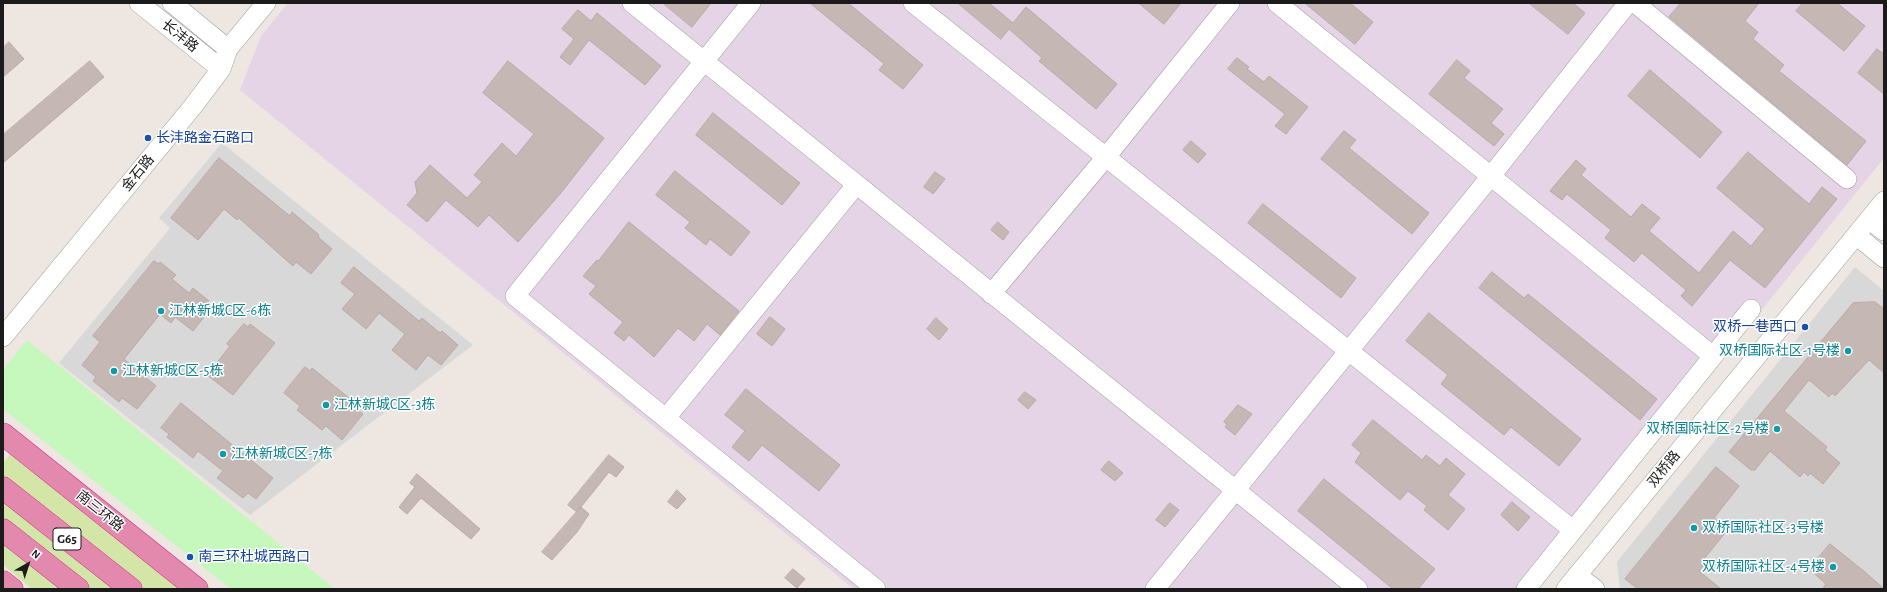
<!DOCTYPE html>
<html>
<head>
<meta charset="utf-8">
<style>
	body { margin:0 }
	#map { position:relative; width:1887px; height:592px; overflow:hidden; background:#ede6e1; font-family:"Alegreya Sans",sans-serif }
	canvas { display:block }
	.frame { position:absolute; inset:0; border:4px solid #1b1b1b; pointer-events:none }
	.north { position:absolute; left:8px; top:544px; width:40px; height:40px; -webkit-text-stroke:3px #fff; paint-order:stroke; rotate:39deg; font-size:11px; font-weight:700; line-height:16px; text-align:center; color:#1b1b1b }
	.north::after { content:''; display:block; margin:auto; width:14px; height:18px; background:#1b1b1b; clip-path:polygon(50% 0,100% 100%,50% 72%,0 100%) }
</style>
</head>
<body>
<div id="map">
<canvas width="1887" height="592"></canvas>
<div class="frame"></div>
<div class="north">N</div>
</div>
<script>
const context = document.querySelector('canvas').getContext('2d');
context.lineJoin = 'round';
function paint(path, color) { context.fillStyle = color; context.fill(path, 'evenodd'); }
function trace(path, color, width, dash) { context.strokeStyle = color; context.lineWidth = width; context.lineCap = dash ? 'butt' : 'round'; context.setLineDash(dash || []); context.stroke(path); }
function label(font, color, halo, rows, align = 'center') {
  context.font = font + ' "Alegreya Sans","Noto Sans SC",sans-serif'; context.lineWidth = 3; context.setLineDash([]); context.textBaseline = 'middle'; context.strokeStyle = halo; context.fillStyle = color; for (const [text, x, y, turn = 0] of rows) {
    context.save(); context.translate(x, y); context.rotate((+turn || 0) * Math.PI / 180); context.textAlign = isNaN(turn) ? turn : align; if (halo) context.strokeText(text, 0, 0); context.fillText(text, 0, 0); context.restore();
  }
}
const residential = new Path2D(`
	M222,143L473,345L250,515L59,363L170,228L159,218Z
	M1855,267L1884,291V589H1620L1617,562Z`);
const industrial = new Path2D(`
	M288,3H1884V158L1537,589H854L240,90L261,36Z`);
const grass = new Path2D(`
	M11,453L179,589H32L3,565V463Z`);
const park = new Path2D(`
	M27,340L335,589H231L3,409V370Z`);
const building = new Path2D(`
	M663,3H711L692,27Z
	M810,3H848L923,65L903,89L879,70L884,64Z
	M958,3H989L1013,23L1026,7L1117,84L1096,109L1039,61L1042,58L1009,29L1001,39Z
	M1139,3H1181L1164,24Z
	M1305,3H1350L1373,22L1355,44Z
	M1529,3H1573L1585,13L1568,34Z
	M1681,3H1759L1745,21L1758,32L1753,39L1784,65L1779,71L1866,141L1847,165L1669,17Z
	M1803,3H1837L1865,26L1844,51L1796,11Z
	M578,10L591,21L597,13L661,66L645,85L589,40L570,65L560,57L574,39L562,29Z
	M9,42L24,59L3,77V48Z
	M1877,49L1884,54V94L1858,73Z
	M1237,58L1249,67L1247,69L1264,82L1269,76L1308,107L1286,134L1275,126L1285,114L1228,69Z
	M1457,60L1470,71L1464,78L1503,109L1491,123L1504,134L1494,146L1429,94Z
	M90,61L104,77L3,163V135Z
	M508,61L604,138L560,194L518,242L489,215L478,227L446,200L427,222L407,205L417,193L415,182L430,165L467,198L482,182L474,175L502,143L516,156L534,134L483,93Z
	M1650,70L1722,132L1700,158L1628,96Z
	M713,113L800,183L782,205L696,135Z
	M1344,131L1356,140L1349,148L1429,213L1412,234L1321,159Z
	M1191,141L1206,154L1198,163L1183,150Z
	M1748,152L1809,204L1822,187L1837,199L1765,288L1730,260L1692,306L1681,296L1686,290L1642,253L1634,262L1605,238L1611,230L1567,194L1562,200L1550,191L1576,160L1586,169L1581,175L1631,217L1642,204L1660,218L1649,231L1699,273L1733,231L1751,246L1765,229L1717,188Z
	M219,158L290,216L292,212L319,235L318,237L332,249L311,274L296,262L293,266L239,218L237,220L224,209L198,240L171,218Z
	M675,171L750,232L731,256L710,239L706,245L685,228L690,222L656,195Z
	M935,172L945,179L933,194L924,187Z
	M1263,204L1356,278L1341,298L1248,223Z
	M629,222L739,311L720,335L707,324L694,341L678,328L654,357L629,335L624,341L614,333L623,322L589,294L596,286L583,276L597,260L598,261Z
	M998,222L1009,232L1003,240L991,230Z
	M154,261L159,264L160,262L176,275L172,279L189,293L193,288L209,301L207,303L212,307L193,331L175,317L171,323L160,314L124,359L156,386L137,409L122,398L119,402L93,381L96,377L82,365L100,342L93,336Z
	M354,267L419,321L422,318L440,333L442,331L458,345L441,365L428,355L416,370L392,350L405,334L379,313L366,329L342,309L355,294L341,283Z
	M1492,272L1524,298L1528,294L1657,399L1640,420L1479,288Z
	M1875,302L1884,309V373L1869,360L1835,396L1832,393L1829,397L1809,380L1784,411L1827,447L1825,450L1840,463L1823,484L1810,473L1808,476L1804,472L1800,477L1770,451L1755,470H1751L1729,452L1853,303Z
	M1429,313L1581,439L1559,466L1511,427L1504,435L1441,384L1448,375L1406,341Z
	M770,317L785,329L772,346L757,334Z
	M936,318L948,329L939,340L927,329Z
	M244,324L248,327L250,324L275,343L233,395L207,375L230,346L227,344Z
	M305,367L310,371L312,368L349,398L359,407L357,410L363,414L342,440L326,426L322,430L297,410L300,406L284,393Z
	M746,389L840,465L819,491L762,445L749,461L732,447L745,431L725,415Z
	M1025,392L1036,400L1028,409L1018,400Z
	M181,403L273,478L256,499L248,493L243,498L217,478L223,471L198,451L193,458L167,437L169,434L161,428Z
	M1238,405L1252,414L1235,435L1225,427L1227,424L1224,422Z
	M1373,420L1422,460L1426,455L1440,466L1446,458L1465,474L1448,495L1465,509L1448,530L1424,510L1427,506L1408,491L1400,500L1355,462L1361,453L1352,445Z
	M609,455L624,467L616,477L609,472L577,512L568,505Z
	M1109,461L1123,473L1115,481L1101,470Z
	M1716,467L1739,486L1714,518L1723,526L1720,530L1725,533L1704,559L1707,561L1699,571L1721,589H1638L1625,579Z
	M417,474L480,529L471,539L421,498L407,514L399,507L415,487L410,483Z
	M1324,479L1435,569L1418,589H1393L1298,511Z
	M677,490L686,499L677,509L668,502Z
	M1512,502L1530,517L1518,531L1501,515Z
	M1170,503L1179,510L1165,527L1156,520Z
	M581,507L589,514L577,532L552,560L542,552Z
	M1830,544L1865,572L1884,589H1822L1826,584L1809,569Z
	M793,569L805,579L797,588L785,578Z`);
const minor = new Path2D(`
	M139,3L221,69
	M172,3L228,49
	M632,3L1358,589
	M751,3L515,296L876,589
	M913,3L1573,530
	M1277,3L1713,356
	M1635,3L1847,179
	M1869,219L1884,231
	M1856,235L1884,258
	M991,294L1106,157L1230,3
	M3,337L194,105L221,69L228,49L266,3
	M666,418L856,185
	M1577,575L1595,589
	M1155,589L1491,176L1628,3
	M1526,589L1751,309
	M1566,589L1884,201`);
const highway = new Path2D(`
	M3,434L197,589
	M3,488L131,589
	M3,530L78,589
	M3,582L12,589`);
const markers = [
	[148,138,4,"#1a4fb4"],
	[161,311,4,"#0f9aa8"],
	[1805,327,4,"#1a4fb4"],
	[1848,351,4,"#0f9aa8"],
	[114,371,4,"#0f9aa8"],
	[326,405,4,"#0f9aa8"],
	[1777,429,4,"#0f9aa8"],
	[223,454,4,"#0f9aa8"],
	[1694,528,4,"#0f9aa8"],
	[190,557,4,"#1a4fb4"],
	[1833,567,4,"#0f9aa8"]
];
const shields = [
	[67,539,28]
];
const shieldNames = [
	["G65",67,539]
];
const streetNames = [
	["长沣路",180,36,39],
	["金石路",138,173,-51],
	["双桥路",1664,469,-51],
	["南三环路",100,511,39]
];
const transitNames = [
	["长沣路金石路口",156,138],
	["双桥一巷西口",1797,327,"right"],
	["南三环杜城西路口",198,557]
];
const cultureNames = [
	["江林新城C区-6栋",169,311],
	["双桥国际社区-1号楼",1840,351,"right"],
	["江林新城C区-5栋",122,371],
	["江林新城C区-3栋",334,405],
	["双桥国际社区-2号楼",1769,429,"right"],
	["江林新城C区-7栋",231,454],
	["双桥国际社区-3号楼",1702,528],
	["双桥国际社区-4号楼",1825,567,"right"]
];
paint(residential, '#d9d8d8');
paint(industrial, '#e5d3e6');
paint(grass, '#d4e6a7');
paint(park, '#c6f7bd');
paint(building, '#c4b7b4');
trace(building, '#bea9a4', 1);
trace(minor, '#9c9c9c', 20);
trace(highway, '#d02888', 23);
trace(minor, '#fff', 19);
trace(highway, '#e389ae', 22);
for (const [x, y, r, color] of markers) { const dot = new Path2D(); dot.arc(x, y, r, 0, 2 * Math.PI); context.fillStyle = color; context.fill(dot); trace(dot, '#fff', 1.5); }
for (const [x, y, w] of shields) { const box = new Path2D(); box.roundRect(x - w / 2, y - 11, w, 22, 3); context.fillStyle = '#fff'; context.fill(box); trace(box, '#1b1b1b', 1); }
label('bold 13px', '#1b1b1b', null, shieldNames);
label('14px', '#1b1b1b', '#fff', streetNames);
label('14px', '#164399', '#fff', transitNames, 'left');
label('14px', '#0d838f', '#fff', cultureNames, 'left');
</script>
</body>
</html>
